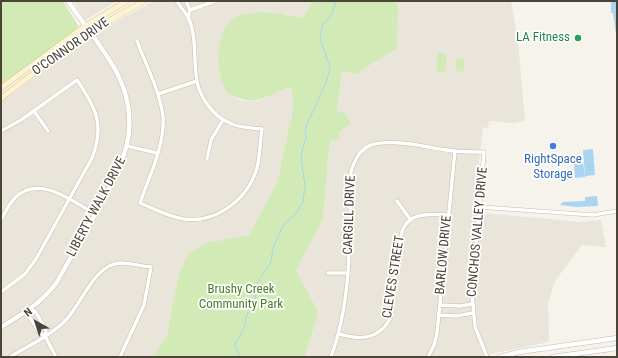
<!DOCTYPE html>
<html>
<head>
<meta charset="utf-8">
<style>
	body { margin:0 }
	#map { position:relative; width:618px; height:358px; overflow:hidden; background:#f6f3ec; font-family:"Roboto Condensed",sans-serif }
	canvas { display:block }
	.frame { position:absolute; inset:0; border:2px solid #4b4439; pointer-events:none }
	.north { position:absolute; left:16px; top:302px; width:40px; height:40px; -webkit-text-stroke:3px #fff; paint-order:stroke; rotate:321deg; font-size:11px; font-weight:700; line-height:16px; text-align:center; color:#4b4439 }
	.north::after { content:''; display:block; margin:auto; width:14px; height:18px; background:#4b4439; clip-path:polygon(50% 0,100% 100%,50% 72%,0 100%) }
</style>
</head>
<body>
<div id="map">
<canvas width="618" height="358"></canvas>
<div class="frame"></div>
<div class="north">N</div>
</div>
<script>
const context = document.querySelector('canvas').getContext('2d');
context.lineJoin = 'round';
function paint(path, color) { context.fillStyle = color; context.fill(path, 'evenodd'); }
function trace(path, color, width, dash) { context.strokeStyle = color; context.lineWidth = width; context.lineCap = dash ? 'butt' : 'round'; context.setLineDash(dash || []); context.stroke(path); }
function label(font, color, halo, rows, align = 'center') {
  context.font = font + ' "Roboto Condensed",sans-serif'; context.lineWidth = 3.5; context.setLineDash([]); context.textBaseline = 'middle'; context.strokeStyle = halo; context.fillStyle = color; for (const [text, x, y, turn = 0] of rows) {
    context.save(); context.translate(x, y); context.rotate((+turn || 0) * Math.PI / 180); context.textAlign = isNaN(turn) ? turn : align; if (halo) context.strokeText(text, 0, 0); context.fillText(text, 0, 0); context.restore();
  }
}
const residential = new Path2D(`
	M73,1H117L85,20Z
	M154,1H313L303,18L289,14L253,13L236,17L220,40V74L228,94L242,101L260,100L288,87L292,90L293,109L277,183L249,235L205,243L171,322L167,335L153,357H1V102L98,31Z
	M395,1H511L518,42L525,121L512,123L489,121L488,128L483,127L473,212L581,222L601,220L606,247L582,245L555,281L548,303L549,342L491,354L485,357H305L318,315L296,270L323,219L329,147L338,133L337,112L342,72L398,7Z`);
const green = new Path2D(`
	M1,1H63L79,27L1,86Z
	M313,1H395L398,7L397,48L357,73L342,72L337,112L345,113L351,123L338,133L340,138L332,141L329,147L323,219L296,270L316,308L318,315L305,356L153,357L167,335L179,275L188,254L205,243L249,235L277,183L293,109L292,90L288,87C263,99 254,106 228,94C225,88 221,81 220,74C216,56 218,28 236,17C251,9 287,13 303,18Z
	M439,52L447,55L445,72L443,73L436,71L438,54Z
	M457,58L465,59L463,72L455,71Z`);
const water = new Path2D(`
	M611,1H617V42L613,13H611Z
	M593,149L595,175L585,176L583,150Z
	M583,162L585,177L575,178L574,163Z
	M597,196L598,206L577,207L560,205L563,202L585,201V197Z`);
const stream = new Path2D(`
	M240,357L235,345L244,328L246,317L255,302L256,285L271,262L273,248L281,230L285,223L295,215L303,202L305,186L301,158L303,147L306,139L305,129L327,80L330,67L320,39L322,26L332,14L336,1`);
const minor = new Path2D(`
	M186,1L190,10L188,19
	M190,10L215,1
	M137,41C146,65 160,91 163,117C165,145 149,177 140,203C152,208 166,215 179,218C213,226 247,201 257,168C260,156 260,142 262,129C252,128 241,128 232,124C212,117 197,94 196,74C194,56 196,36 189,19C186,13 180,7 177,1
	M158,94L197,81
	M34,111L48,131
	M1,131L21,120L77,80C96,108 105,125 92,158L36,259L25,274L1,292
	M127,146L157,153
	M207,159L211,140L223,120
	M397,201L410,219
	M480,207L593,215L617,211
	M1,220C5,213 9,204 14,199C38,173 72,201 95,214
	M328,273H348
	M440,305L460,306L472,304
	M439,315L456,316L473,313
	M339,334C360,340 378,340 390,319L401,235C407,211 428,214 448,215
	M45,336L40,333L28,315L30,310L35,311L46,330L45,336L56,357
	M10,357C28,346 50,336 66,320C82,303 95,263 121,263C130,263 141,266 151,267L144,305L120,357
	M331,357C353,298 349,233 351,171C355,160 360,149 371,145C394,138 429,148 454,151C464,152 474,152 484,152L472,294L475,327L487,357
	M428,357L434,345L437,333L455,151`);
const tertiary = new Path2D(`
	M1,327C22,314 42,303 57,282C70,258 84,235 97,211C122,165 143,129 119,77C107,52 84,25 68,1
	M500,357L519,352L617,338
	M553,357L617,348`);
const secondary = new Path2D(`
	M1,88L85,26L127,1
	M1,98L89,32L144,1`);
const markers = [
	[578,38,4,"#2e9e5b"],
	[553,146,4,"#3f7fe0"]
];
const leisureNames = [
	["LA Fitness",570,38]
];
const streetNames = [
	["O'CONNOR DRIVE",71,47,-35],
	["LIBERTY WALK DRIVE",97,207,-62],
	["CARGILL DRIVE",350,215,-88],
	["CONCHOS VALLEY DRIVE",478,232,-85],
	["BARLOW DRIVE",444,255,-85],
	["CLEVES STREET",394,277,-81]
];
const shopNames = [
	["RightSpace",553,160],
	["Storage",553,175]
];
const parkNames = [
	["Brushy Creek",241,290],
	["Community Park",241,305]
];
paint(residential, '#eae5da');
paint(green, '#d2eab5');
paint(water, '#a9d4f2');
trace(stream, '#a9d4f2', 1);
trace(minor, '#c2bbae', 4.5);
trace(tertiary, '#c2bbae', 5.5);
trace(secondary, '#d6c79b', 6);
trace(minor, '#fff', 3.5);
trace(tertiary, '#fff', 4.5);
trace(secondary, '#fff3cd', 5);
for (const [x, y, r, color] of markers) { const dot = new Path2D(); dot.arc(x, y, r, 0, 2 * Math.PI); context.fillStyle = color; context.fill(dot); trace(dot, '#fff', 1.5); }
label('13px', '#27864d', '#fff', leisureNames, 'right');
label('13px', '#4b4439', '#fff', streetNames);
label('13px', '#366cbe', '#fff', shopNames);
label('13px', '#4a7f2a', '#fff', parkNames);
</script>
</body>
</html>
